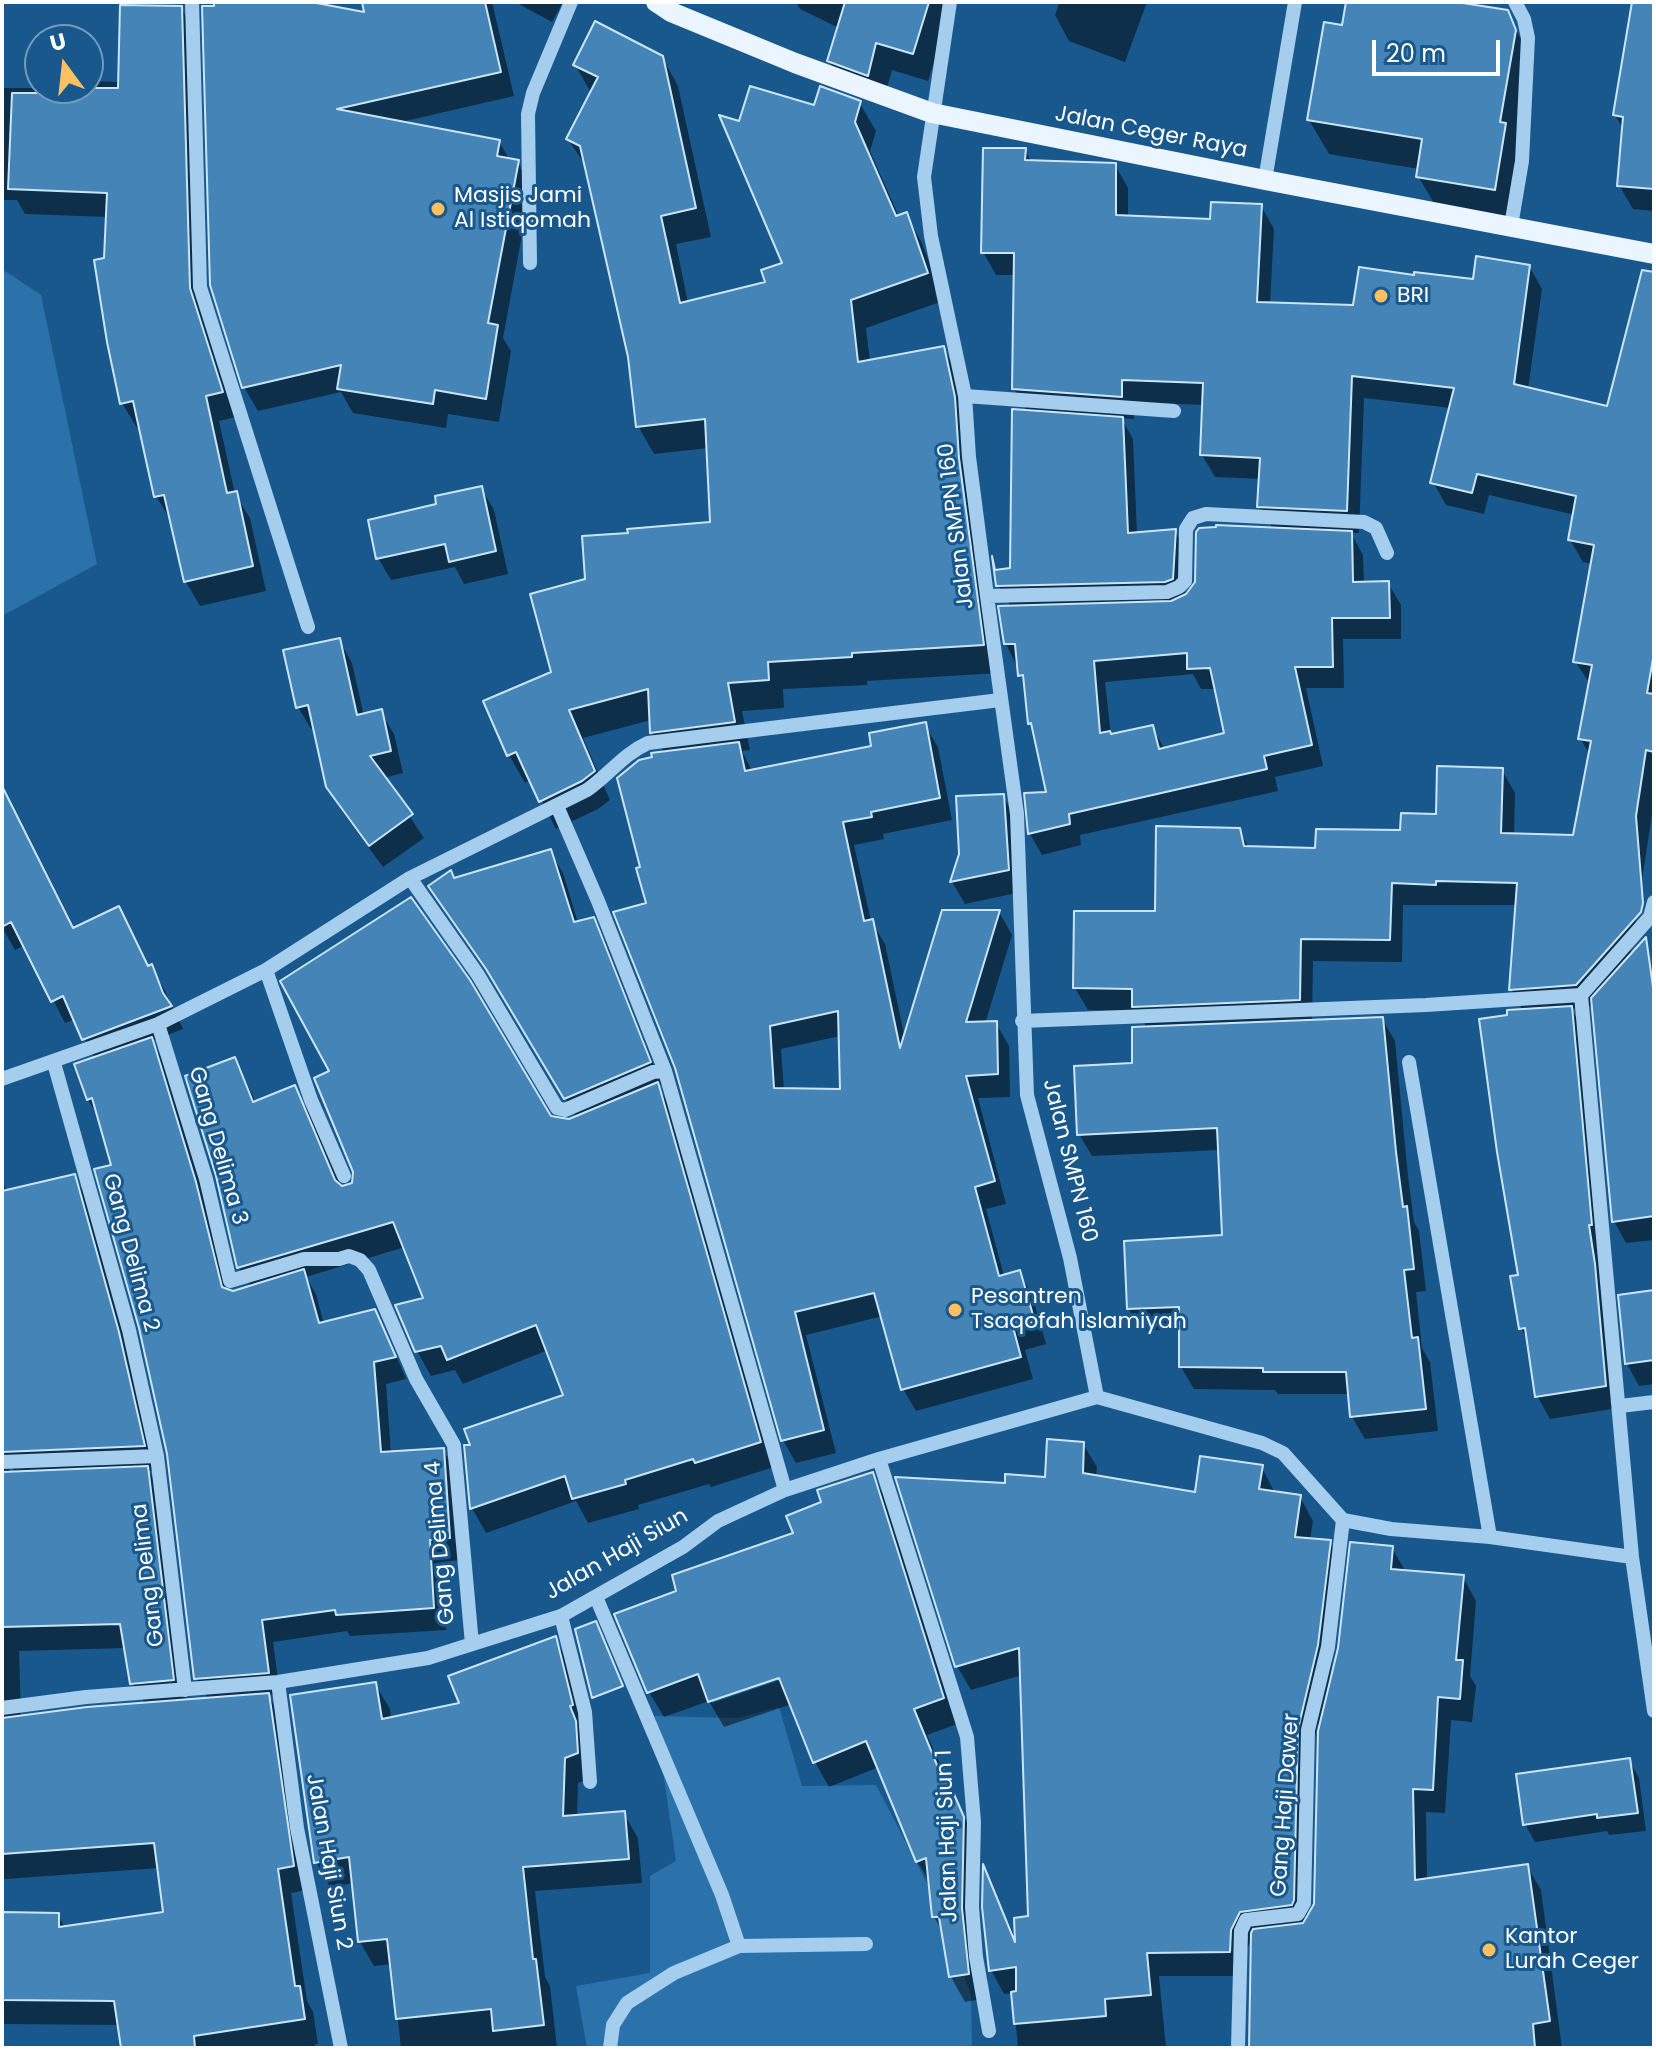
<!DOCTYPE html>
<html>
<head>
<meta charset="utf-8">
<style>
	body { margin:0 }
	#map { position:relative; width:1656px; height:2050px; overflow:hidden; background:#19588c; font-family:Poppins,sans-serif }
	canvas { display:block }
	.frame { position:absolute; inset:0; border:4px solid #fff; pointer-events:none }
	.north { position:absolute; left:24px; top:24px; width:80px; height:80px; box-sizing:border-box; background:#19588c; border:2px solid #759bba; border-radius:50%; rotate:345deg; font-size:22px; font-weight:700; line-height:32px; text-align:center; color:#fff }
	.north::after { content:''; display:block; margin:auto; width:28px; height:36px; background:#ffc061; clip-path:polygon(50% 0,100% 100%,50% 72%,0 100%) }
	.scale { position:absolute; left:1372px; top:40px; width:128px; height:36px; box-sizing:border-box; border:4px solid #fff; border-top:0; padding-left:10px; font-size:24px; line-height:28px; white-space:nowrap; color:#fff; -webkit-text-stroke:6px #19588c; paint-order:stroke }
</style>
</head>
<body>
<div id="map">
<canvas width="1656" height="2050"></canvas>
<div class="frame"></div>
<div class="north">U</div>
<div class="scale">20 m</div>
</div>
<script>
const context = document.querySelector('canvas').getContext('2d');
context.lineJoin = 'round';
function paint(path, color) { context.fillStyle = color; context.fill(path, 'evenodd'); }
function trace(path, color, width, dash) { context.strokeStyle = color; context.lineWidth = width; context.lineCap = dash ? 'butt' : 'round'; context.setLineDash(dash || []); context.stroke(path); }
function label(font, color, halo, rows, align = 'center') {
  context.font = font + ' Poppins,sans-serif'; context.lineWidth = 6; context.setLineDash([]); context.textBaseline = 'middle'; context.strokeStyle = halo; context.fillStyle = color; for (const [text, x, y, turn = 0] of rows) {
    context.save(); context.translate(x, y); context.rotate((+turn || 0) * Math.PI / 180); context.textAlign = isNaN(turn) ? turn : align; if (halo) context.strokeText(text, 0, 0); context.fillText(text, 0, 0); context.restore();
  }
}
const green = new Path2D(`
	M2,269L41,295L97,564L2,616Z
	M779,1707L802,1786L876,1785L942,1912L971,1995L972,2048H587L576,1986L650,1973V1876L676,1861L655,1716L738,1718Z`);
const shadow = new Path2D(`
	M216,2H300L367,15L364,2H492L514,96L397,123L499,142L510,160L517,161L531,186L503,338L511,351L499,422L448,414L446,428L353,413L341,392L258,411L244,387Z
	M515,2H563L552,22Z
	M796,2H943L942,36L928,81L892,70L883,102L845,88L829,61L839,28L800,9Z
	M1060,2H1147L1125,62L1069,41L1055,15Z
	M1348,2H1444L1507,12L1534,65L1520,150L1514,223L1438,210L1418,176L1419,169L1329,154L1309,120L1344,27Z
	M181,8L195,33L203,315L236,417L219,421L235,494L250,518L266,591L200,606L186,582L171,521L156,496L141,427L137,428L122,403L106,260L108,217L25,214L17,200H2V88H88V81L120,82Z
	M1654,32V211L1633,209L1619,185L1624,130L1615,115Z
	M662,57L678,86L711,237L676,244L688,303L768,283L785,264L741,124L815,108L859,102L876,131L870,151L899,217L906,215L922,243L943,301L866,328L870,362L943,348L959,376L999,673L867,681V685L783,689L784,708L742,711L750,750L742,751L752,771L874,748L925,725L938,747L952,820L883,834L884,839L854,845L871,921L885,944L905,1039L999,912L1012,935L985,1024L996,1023L1009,1046L1010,1097L978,1098L1006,1204L986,1209L1004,1276L1019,1272L1032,1295L1046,1344L1025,1350L1033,1379L916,1411L903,1389L883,1316L806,1335L836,1453L796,1463L783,1440L648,904L643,868L664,753L652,732L651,720L583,738L610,800L598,809L556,829L531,780L525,783L509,755L553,673L587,580L630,534L712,524L708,448L654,454L638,426L630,357L587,168L568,139L592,94L575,65ZM840,1036L842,1091L784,1090L781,1049Z
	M1025,150L1032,163L1115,165L1128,188V218L1212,222L1261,206L1274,229L1270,304L1355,308L1475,282L1529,266L1542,289L1528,389L1609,408L1654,312V802L1629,963L1645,1021L1654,988V1240L1626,1243L1614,1221L1594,1002L1589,1007L1571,1009L1584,1030L1618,1408L1550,1419L1537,1396L1529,1343L1521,1328L1509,1017L1523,1011L1511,989L1517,905H1403L1402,962L1313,961L1312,1022L1382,1019L1395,1041L1408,1176L1414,1222L1419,1231L1426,1291L1416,1292L1422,1348L1430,1362L1438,1431L1365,1439L1352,1417L1350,1394H1278L1275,1390L1194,1389L1181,1367V1329L1141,1331L1129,1309L1224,1237L1220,1150L1092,1156L1079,1134L1134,1065L1147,1028L1137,1011L1088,1010L1075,988L1157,913L1239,830L1249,848L1317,850L1402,832L1437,816L1502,770L1515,793L1514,835L1575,837L1590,755L1580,738L1590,684L1575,661L1593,564L1583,562L1570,540L1575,515L1489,495L1484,514L1446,505L1433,482L1451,408L1364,398L1359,533H1351L1363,555L1364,584L1388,583L1401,605V639H1343L1344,688H1306L1323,766L1275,777L1278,791L1080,835L1081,845L1042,855L1030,834L1026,795L1048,794L1035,732L1030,723L1026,685L1006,644L1011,607L998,585L995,566L998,572L1012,570L1028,413L1014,389L1016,275H996L983,252ZM1133,402L1204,405L1202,455L1215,477L1261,479L1259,506L1273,529L1185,597L1186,551L1175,531L1137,534L1133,439L1121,418L1134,419ZM1193,674L1201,689H1217L1227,735L1164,748L1152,727L1111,736L1105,682Z
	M481,488L494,510L508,574L464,584L455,567L391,580L378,558Z
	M339,640L352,663L364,716L381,712L394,734L403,773L384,778L424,838L383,867L341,810L328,786L315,728L311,729L298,707Z
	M1003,796L1016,819L1021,892L965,904L952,882L961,855Z
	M2,829L73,930L151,967L164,989L183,1029L152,1041L163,1061L208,1206L229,1292L233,1293L251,1287L239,1268L218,1176L235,1059L256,1103L294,1088L309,1112L342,1188L549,1117L569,1121L577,1118L501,991L430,886L550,852L563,873L578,923L593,919L605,941L661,1084L658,1086L671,1109L774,1467L711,1487L709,1484L638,1505L639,1509L588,1523L576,1501L486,1533L472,1508L565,1396L548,1350L463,1384L455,1370L431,1376L417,1351L425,1299L405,1247L306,1277L316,1294L324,1324L374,1312L387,1334L406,1379L386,1384L391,1453L443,1450L456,1472L462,1560L441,1562L446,1630L350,1636L347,1631L273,1642L280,1694L268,1695L282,1719L307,1890L291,1893L307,2001L313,2012L318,2044H315V2048H123L120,2025L2,2024V1914L58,1915L65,1928L165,1913L159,1868L6,1879L2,1877V1457L12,1474H16L2,1449V1177L6,1192L74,1176L88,1201L132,1359L157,1471H149L161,1493L186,1701L208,1699L196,1678L169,1454L114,1166L101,1121L88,1100L77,1065L95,1059L75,1019L65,1023L25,945L15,950L2,927ZM126,1648L132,1683L145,1704L21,1718L19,1651Z
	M1654,1292V1384L1639,1386L1627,1364Z
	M1083,1444L1097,1467L1096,1477L1197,1494L1261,1466L1275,1493L1300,1497L1313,1521L1310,1540L1329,1542L1343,1566L1330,1678L1333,1679L1392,1548L1406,1572L1463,1577L1476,1601L1470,1676L1476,1686L1472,1722L1451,1720L1445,1813L1426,1812L1427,1880L1527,1866L1541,1890L1562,2048H1251L1253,1936L1244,1955L1243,1976H1159L1166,2048H1018L1013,1993L1004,1994L991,1970L985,1872L1017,1941L1030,1917L1022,1675L971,1690L957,1666L1007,1485L1047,1479ZM1318,1723L1316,1904L1307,1920L1311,1755Z
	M872,1474L886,1499L957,1724L927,1735L977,1845L976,1935L982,1999L965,2002L951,1977L944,1934L934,1917L931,1884L917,1861L879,1767L829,1787L815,1762L792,1704L724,1727L709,1701L664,1717L649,1692L678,1593L796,1535L824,1503ZM788,1673L789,1677L712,1703V1699Z
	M555,1639L569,1663L591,1778L578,1783L577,1817L624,1814L638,1838L642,1883L535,1891L545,1977L550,1986L557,2048H401L392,1964L374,1966L360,1942L354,1883L330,1887L316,1862L375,1684L390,1709L391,1719L461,1704Z
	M1629,1760L1639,1778L1646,1831L1609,1835L1607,1831L1535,1842L1525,1824Z`);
const building = new Path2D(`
	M214,2H311L364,12L362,2H485L501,72L337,109L500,140L497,156L519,160L488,323L498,325L486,399L435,390L433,404L337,389L341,365L242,388L210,285L202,6H214Z
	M845,2H929L913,54L876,43L868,76L827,61Z
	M1346,2H1456L1508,10L1516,30L1500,122L1506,123L1495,190L1416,177L1422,139L1307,120L1324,22L1342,25Z
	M1632,2H1654V189L1617,186L1623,117L1613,115Z
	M120,5L182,6L190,288L223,392L206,396L227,493L237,491L253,566L184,582L164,495L154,497L133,401L120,404L107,342L94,260L104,258L107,193L8,189L12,93H40L41,88H118Z
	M595,21L663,56L696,208L661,216L680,303L765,282L761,270L782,263L719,115L739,121L750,86L814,105L820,86L861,101L855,122L896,216L907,212L928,273L851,300L858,362L944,346L955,397L959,458L984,645L852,653V657L768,662L769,680L728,683L735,722L650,733L648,689L569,710L595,771L582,781L539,802L516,752L507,756L483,701L551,672L530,594L585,579L582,536L628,533L627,529L710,522L705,419L636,427L628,357L580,146L566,139L598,77L573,65Z
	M983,148H1026L1025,160L1116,163V215L1210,219L1211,202L1262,204L1257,302L1353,305L1359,267L1414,275V272L1473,279L1476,256L1530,265L1514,384L1607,406L1642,270L1654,272V653L1647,693L1654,694V752L1646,750L1636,816L1643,903L1641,912L1576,985L1509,990L1517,883L1436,881V885L1392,883L1390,940L1301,939L1300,1000L1132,1007V989L1073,988L1074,911H1155L1156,826L1240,828L1244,846L1315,848L1316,829L1400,830L1401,813L1436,814L1437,766L1503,768L1501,833L1573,835L1591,741L1578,739L1592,665L1573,662L1594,545L1568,540L1576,496L1477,474L1472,493L1430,483L1454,388L1352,376L1347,511L1257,507L1260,458L1200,455L1203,383L1122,380V397L1012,389L1014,253H981Z
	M1012,409L1123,417L1128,533L1176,529L1173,579L1165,582L996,586L992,556L995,570L1010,568Z
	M482,486L496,551L449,562L445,544L376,559L368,520L436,504L435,496Z
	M1216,525L1352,531L1353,582L1389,581L1390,618H1332L1333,667H1295L1312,745L1264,756L1267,769L1069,814L1070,824L1028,834L1024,793L1046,792L1031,723L1028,724L1023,675L1018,676L1015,644H1004L998,606L1171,601L1186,594L1195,582L1196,532L1199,528L1216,527ZM1187,653V669L1210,668L1224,733L1159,749L1153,725L1111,734L1110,731L1100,733L1094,661Z
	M340,638L357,715L382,709L391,751L370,756L413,814L369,846L326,787L308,705L296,708L283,650Z
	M926,722L940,798L871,812L872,817L843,822L864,921L873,919L900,1048L942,910H1000L966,1022L997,1021L998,1074L966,1076L995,1181L975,1187L999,1276L1020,1270L1035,1322L1013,1327L1021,1357L901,1390L874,1293L795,1312L824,1430L781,1441L675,1068L613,912L646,903L636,868L640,867L617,778L639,760L652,757L651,753L739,742L745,771L871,746L869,733ZM838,1011L840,1089L774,1088L770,1026Z
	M2,786L73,928L119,906L148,966L152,964L163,993L172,1006L82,1040L63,996L51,1002L11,922L2,927Z
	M1004,794L1009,870L950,882L959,854L956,796Z
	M551,849L574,922L594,917L651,1062L564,1099L486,969L428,886L451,870L454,878Z
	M411,897L470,980L551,1116L569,1119L658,1082L761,1442L695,1463L693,1459L625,1480L626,1484L572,1499L565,1476L470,1509L464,1445H470L464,1429L563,1395L536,1325L447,1360L441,1346L415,1352L395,1305L423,1298L393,1222L237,1268L216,1176L185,1076L235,1057L253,1102L295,1085L335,1180L342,1186L352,1183L353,1172L314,1078L329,1071L280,981Z
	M1646,937L1654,994V1216L1612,1222L1591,998Z
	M1572,1006L1592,1225H1589L1595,1264L1606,1386L1535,1397L1525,1328L1519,1329L1510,1276L1518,1275L1497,1152L1479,1019L1507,1015V1010Z
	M1383,1017L1396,1152L1403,1207L1407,1206L1414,1269L1404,1270L1412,1338L1418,1337L1426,1409L1350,1417L1346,1372H1263V1368L1179,1367V1307L1127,1309L1124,1241L1222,1235L1217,1128L1077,1135L1074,1066L1132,1063V1027Z
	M152,1037L196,1182L222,1287L233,1291L304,1269L319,1323L375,1309L396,1357L374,1362L381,1452L444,1448L450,1538L430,1540L434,1608L336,1615L335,1610L262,1620L269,1673L194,1679L167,1454L139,1328L94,1169L111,1165L92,1098L87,1100L74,1064Z
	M75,1174L119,1332L145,1446L2,1452V1191Z
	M1654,1290V1360L1625,1364L1618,1295Z
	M1047,1439L1084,1442L1083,1473L1195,1492L1200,1456L1263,1465L1259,1489L1301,1495L1295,1537L1331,1540L1318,1645L1298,1729L1294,1900L1292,1905L1240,1912L1231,1930L1230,1952L1147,1953L1151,1995L1105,1999L1106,2016L1014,2024L1011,1992L1016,1991V1967L989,1971L982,1907L983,1864L1015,1942L1014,1918L1028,1916L1019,1648L955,1667L895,1477L1005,1483V1474L1045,1477Z
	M148,1466L174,1680L130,1684L120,1624L2,1627V1472Z
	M873,1472L944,1698L914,1709L939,1770L943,1769L964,1817L962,1908L969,1974L949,1977L939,1917H932L926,1858L916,1862L866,1741L813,1763L779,1678L708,1702L698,1674L647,1693L614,1614L676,1591L672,1575L793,1533L786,1516L821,1502L817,1490Z
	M1350,1542L1393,1546L1391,1569L1464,1575L1456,1660H1463L1460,1699L1438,1697L1433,1790L1413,1789L1415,1880L1528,1864L1550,2021L1533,2024L1535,2048H1249L1251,1933L1253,1929L1303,1923L1314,1904L1318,1731L1338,1648Z
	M596,1621L623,1686L592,1698L575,1629Z
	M556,1636L573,1705L570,1706L576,1721L578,1753L565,1758L563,1816L625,1811L629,1859L523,1867L533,1959H536L544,2025L493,2031L491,2009L396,2019L387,1939L358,1942L349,1857L314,1863L290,1695L376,1682L382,1719L459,1703L448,1676Z
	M269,1693L294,1866L278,1869L295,1986H300L305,2019L194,2036L195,2048H121L114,2001L2,2000V1912L59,1913V1927L163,1912L154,1843L2,1854V1718L87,1707Z
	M1630,1758L1638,1813L1597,1818V1814L1523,1825L1516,1774Z`);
const minor = new Path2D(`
	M192,2L200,287L308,627
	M950,2L924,177L931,236L965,396L969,457L987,596L1017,814L1027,1095L1070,1258L1097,1397L1262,1443L1283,1453L1343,1520L1391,1529L1490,1537L1632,1557L1654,1711
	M1265,180L1295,2
	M1511,226L1522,161L1528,38L1524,19L1515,2
	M530,263L528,114L533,93L571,2
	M965,396L1174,411
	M987,596L1167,592L1179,587L1185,581L1186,529L1193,518L1206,514L1364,522L1376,528L1387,553
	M410,878L478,975L557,1108L565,1110L653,1072L665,1071L598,901L557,806
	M266,970L311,1100L344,1176
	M1581,995L1632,1557
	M1581,995L1650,917L1654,902
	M1022,1021L1426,1005L1581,995
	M158,1024L206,1179L230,1281L304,1259H339L349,1256L360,1260L369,1270L416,1379L454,1445L472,1644
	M1409,1062L1490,1537
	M54,1063L129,1330L157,1456L185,1690
	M665,1071L785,1490
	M2,1079L158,1024L266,970L410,878L587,790C609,775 623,754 648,743L1000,700
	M1620,1406L1654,1402
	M879,1459L967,1737L974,1822L972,1907L976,1957L989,2031
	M2,1462L157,1456
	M596,1597L722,1895L739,1946L674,1973L627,2003L613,2025L610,2048
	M561,1616L585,1712L590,1782
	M278,1682L297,1828L341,2048
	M2,1708L86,1697L278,1682L428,1658L561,1616L683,1547L718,1521L785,1490L879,1459L1097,1397
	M739,1946L866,1944
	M1238,2048L1241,1931L1246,1920L1298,1914L1304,1903L1308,1730L1328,1647L1343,1520`);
const major = new Path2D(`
	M656,2L671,12L795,63L932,113L1265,180L1654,254`);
const markers = [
	[438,209,8,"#ffc061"],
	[1381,296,8,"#ffc061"],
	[955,1310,8,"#ffc061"],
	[1489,1950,8,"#ffc061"]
];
const streetNames = [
	["Jalan Ceger Raya",1151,133,11],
	["Jalan SMPN 160",957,526,-97],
	["Gang Delima 3",217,1146,74],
	["Jalan SMPN 160",1069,1161,76],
	["Gang Delima 2",130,1253,75],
	["Gang Delima 4",441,1543,-95],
	["Jalan Haji Siun",617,1555,-30],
	["Gang Delima",149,1575,-97],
	["Gang Haji Dawer",1286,1805,-86],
	["Jalan Haji Siun 1",948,1836,-92],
	["Jalan Haji Siun 2",328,1862,80]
];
const poiNames = [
	["Masjis Jami",454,196],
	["Al Istiqomah",454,221],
	["BRI",1397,296],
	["Pesantren",971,1297],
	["Tsaqofah Islamiyah",971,1322],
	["Kantor",1505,1937],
	["Lurah Ceger",1505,1962]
];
paint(green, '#2b72aa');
paint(shadow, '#0007');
paint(building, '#4584b6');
trace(building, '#cae5fa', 2);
trace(minor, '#a4cdee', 14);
trace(major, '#ebf5ff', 20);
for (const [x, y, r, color] of markers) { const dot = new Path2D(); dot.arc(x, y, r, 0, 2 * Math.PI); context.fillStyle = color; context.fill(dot); trace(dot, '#19588c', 3); }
label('22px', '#fff', '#19588c', streetNames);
label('22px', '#fff', '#19588c', poiNames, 'left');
</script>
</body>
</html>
